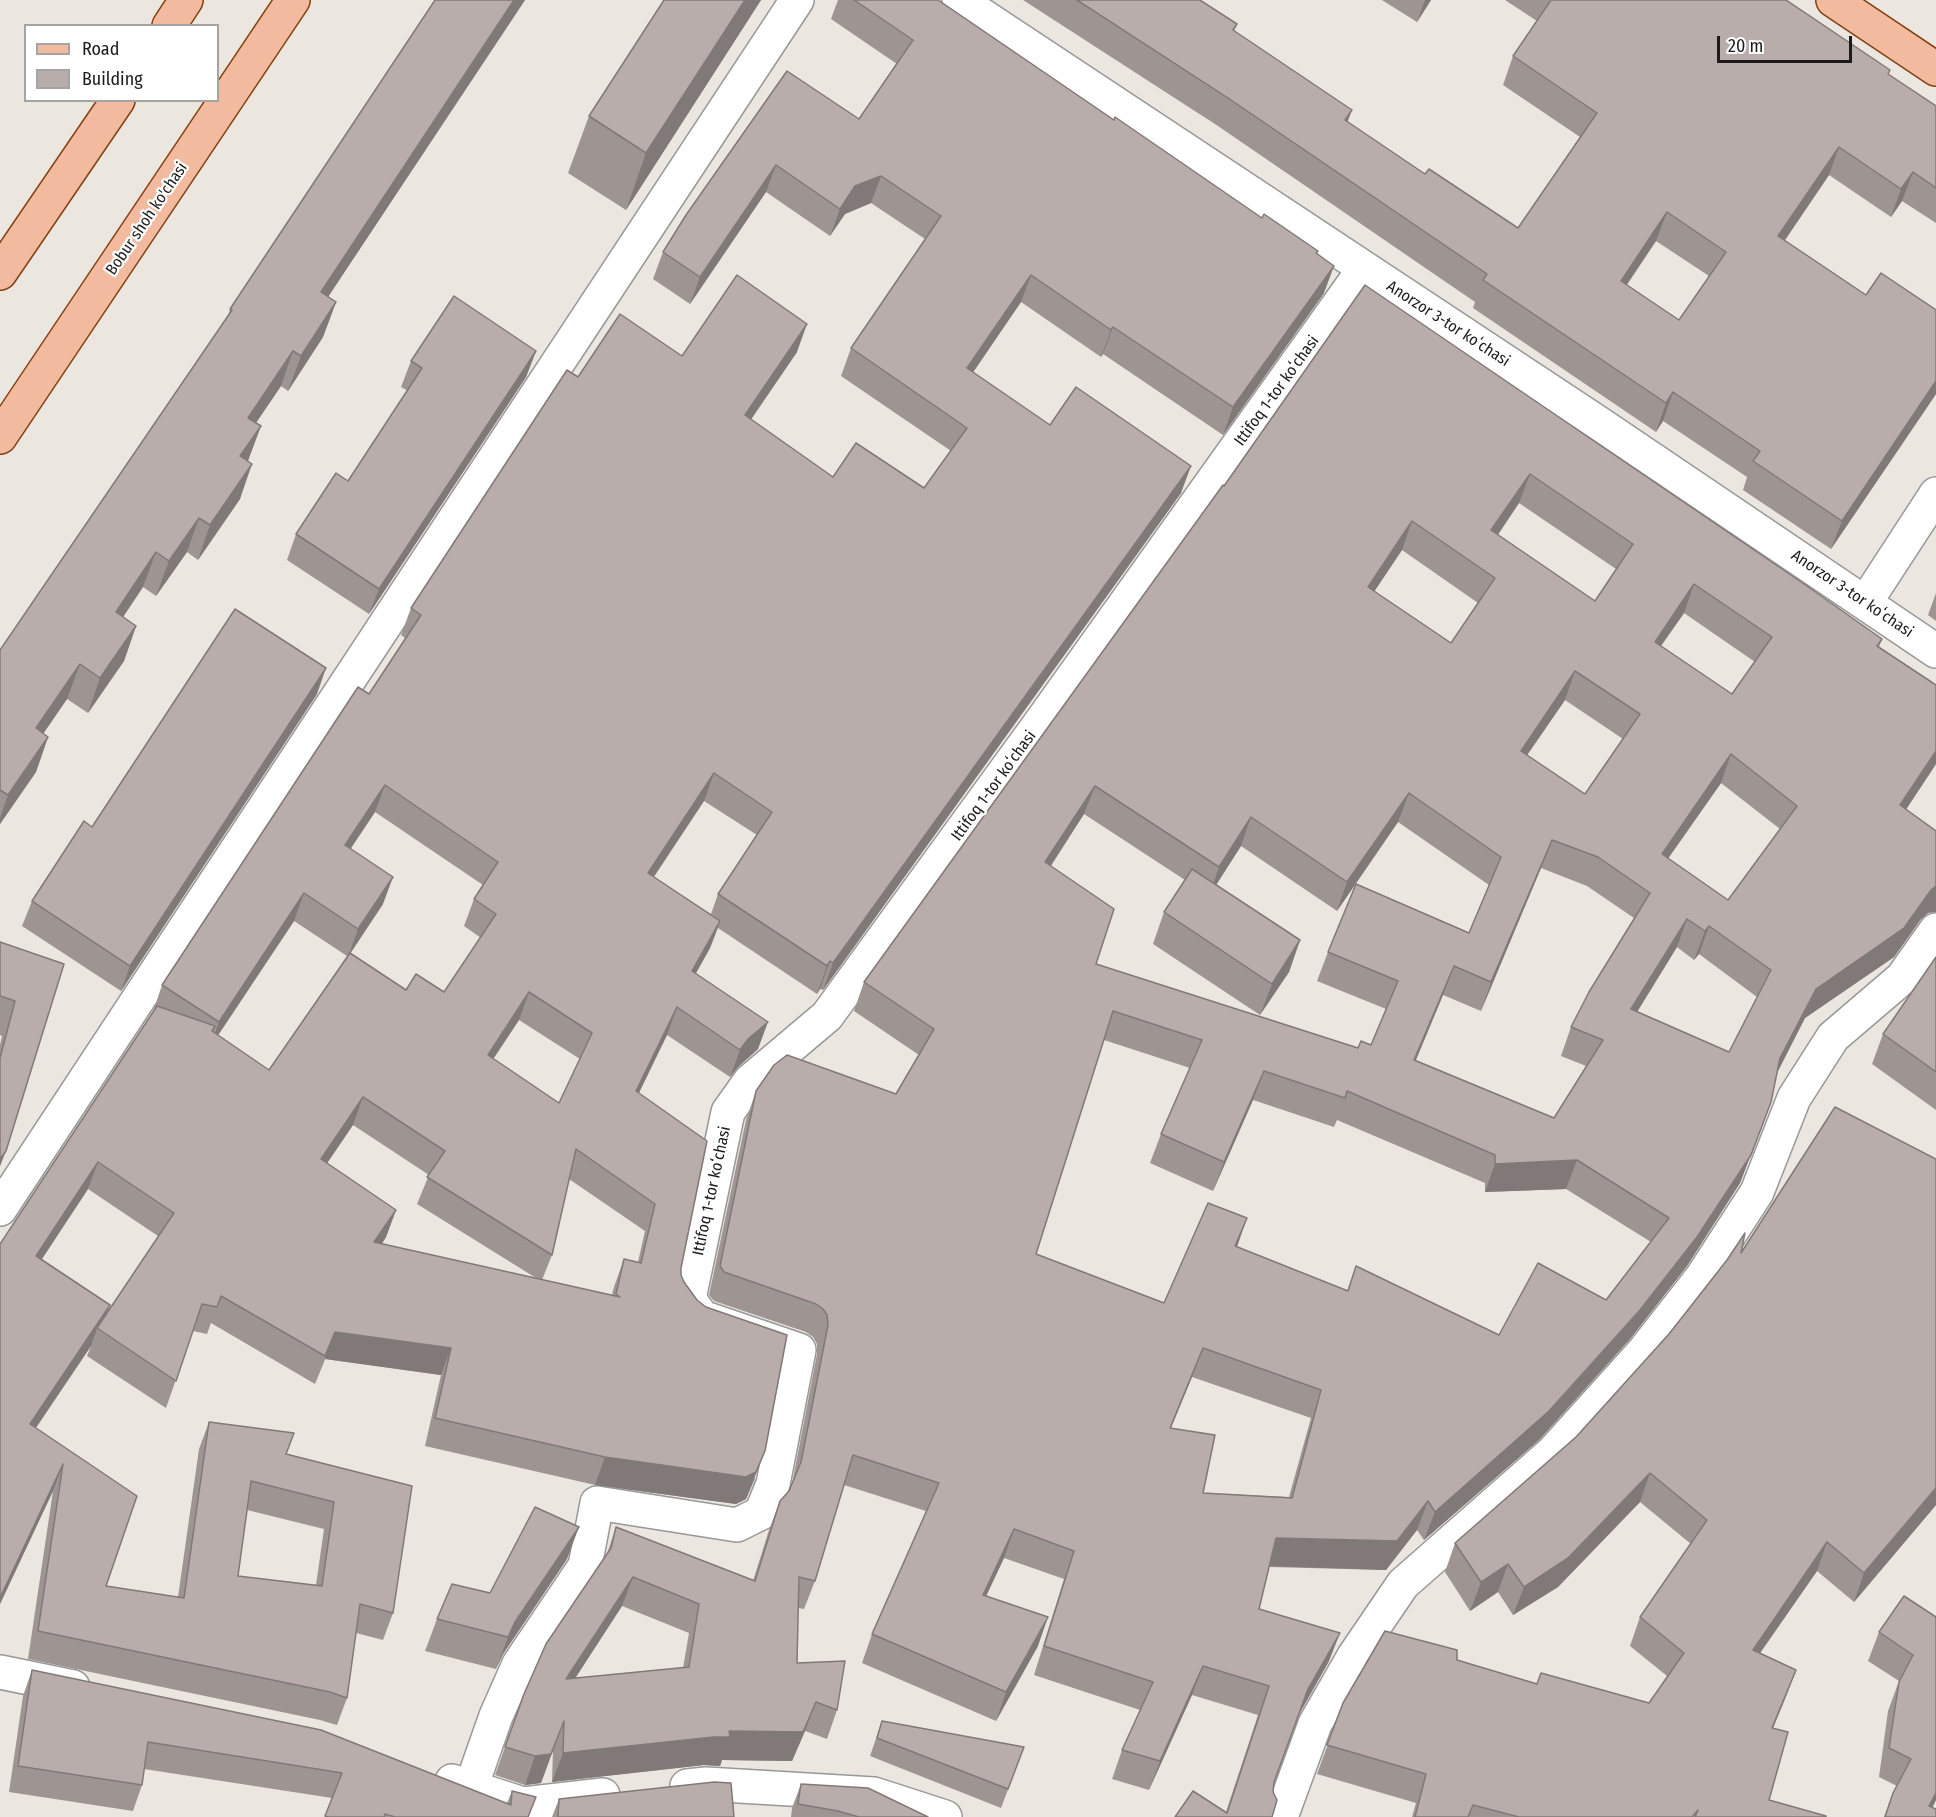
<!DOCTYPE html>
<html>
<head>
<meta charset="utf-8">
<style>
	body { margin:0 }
	#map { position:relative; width:1936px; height:1817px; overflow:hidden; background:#ece6e1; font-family:"Fira Sans Condensed",sans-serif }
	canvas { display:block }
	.legend { position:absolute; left:24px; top:24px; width:195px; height:78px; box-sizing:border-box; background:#fff; border:2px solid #a4a4a4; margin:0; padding:8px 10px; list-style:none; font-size:18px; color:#1b1b1b }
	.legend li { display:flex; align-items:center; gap:12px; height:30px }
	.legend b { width:30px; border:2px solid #a4a4a4 }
	.scale { position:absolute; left:1717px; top:36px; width:135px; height:27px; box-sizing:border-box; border:3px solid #1b1b1b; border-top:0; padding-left:8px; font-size:18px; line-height:21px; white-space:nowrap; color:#1b1b1b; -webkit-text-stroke:4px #fff; paint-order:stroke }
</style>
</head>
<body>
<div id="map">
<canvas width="1936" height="1817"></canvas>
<ul class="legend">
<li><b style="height:8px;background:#f2bba0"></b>Road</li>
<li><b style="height:16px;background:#b8adab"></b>Building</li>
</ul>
<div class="scale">20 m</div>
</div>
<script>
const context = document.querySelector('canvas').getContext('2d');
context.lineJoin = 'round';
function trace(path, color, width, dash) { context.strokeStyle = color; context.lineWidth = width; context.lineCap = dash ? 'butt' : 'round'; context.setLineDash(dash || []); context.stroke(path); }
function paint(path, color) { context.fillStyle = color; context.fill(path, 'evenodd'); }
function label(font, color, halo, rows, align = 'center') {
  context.font = font + ' "Fira Sans Condensed",sans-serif'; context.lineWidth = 4.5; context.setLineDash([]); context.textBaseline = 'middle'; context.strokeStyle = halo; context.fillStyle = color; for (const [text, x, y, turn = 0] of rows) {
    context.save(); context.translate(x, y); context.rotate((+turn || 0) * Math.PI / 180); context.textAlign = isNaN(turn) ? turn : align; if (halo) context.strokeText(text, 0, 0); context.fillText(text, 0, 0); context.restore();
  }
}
const minor = new Path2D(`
	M959,0L1600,424L1936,651
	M1865,603L1936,494
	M0,1209L797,0
	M0,1672L73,1687
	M452,1781L523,1804L603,1795
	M687,1786L706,1784L874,1794L945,1817
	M471,1787L496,1716L519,1664L585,1566L597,1503L737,1525L761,1513L773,1484L799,1350L702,1317L689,1299L728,1112L750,1081L827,1016L1043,719L1364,269
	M1281,1817L1315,1724L1354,1656L1403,1584L1552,1453L1644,1351L1702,1277L1757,1192L1794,1098L1833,1037L1902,978L1936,930`);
const major = new Path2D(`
	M1833,0L1936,69
	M169,26L186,0
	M0,273L118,100
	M0,437L293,0`);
const wall = new Path2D(`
	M435,0H525L328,297L336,302L323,337L288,391L281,386L256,423L240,499L198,560L187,552L156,596L143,587L123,617L136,626L124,661L88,713L67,699L43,734L48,737L36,772L0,824V650L228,316L230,309Z
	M664,0H761L626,210L568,173L589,116Z
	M838,0H938L1114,120L1262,218L1318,251L1317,254L1324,293L1223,435L1103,354L1101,357L1021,302L973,372L1050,425L1181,493L823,990L820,989L817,994L718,928L710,948L696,973L758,1049L738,1067L730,1077L667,1035L639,1093L681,1268V1275L755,1479L746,1499L736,1504L595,1485L425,1446L441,1375L325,1359L315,1384L211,1323L207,1334L193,1331L166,1408L87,1356L91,1346L36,1428L137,1496L106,1586L178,1597L199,1449L209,1422L287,1454L412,1486L393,1613L383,1640L356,1633L347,1698L337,1725L320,1720L28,1659L53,1491L0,1604V1244L153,1012L162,985L369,694L405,638L401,635L411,608L578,377L682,356L797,352L751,419L833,477L924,488L951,451L841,376L851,348L925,239L871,203L845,214L830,236L766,192L690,304L653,279L663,252L787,71L859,119L897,64L831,19ZM704,801L757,835L718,894L711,914L654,877ZM375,812L483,885L474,899L464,926L481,938L444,992L406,990L350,953L383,904L351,848ZM294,921L347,956L269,1070L218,1035ZM519,1020L580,1059L559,1103L493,1059ZM353,1125L429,1175L417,1204L536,1278L382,1244L386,1237L396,1210L327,1163ZM569,1179L645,1231L638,1262L624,1259L614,1287L612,1295L542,1280L552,1255ZM88,1189L158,1236L106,1315L110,1305L42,1259ZM247,1510L324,1529L316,1585L238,1576Z
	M1023,0H1200L1237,24L1234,31L1347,122L1425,174L1518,228L1580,137L1503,85L1513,56L1537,21L1505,0H1786L1889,75L1936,106V223L1902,201L1891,217L1829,175L1785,240L1866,295L1936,310V394L1831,549L1743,490L1747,477L1663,421L1656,432L1473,308L1475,302L1218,126ZM1656,241L1709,276L1679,320L1627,285Z
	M1382,0H1431L1417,22Z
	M1365,285L1882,639L1879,647L1936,685V764L1906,809L1928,913L1921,919L1894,957L1805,1018L1777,1072L1771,1102L1740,1183L1687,1266L1630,1339L1539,1440L1424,1540L1417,1530L1386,1570L1269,1567L1259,1609L1329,1661L1297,1718L1274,1782L1273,1792L1277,1800L1226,1812L1258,1715L1192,1695L1149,1790L1112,1779L1122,1750L1140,1710L1034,1675L1064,1579L1004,1558L986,1596L1038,1646L996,1721L862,1663L872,1634L926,1511L844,1485L815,1581L804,1609L798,1608L797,1663L837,1710L827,1739L805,1731L792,1761L722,1760L720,1766L704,1765L552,1782L553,1750L541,1783L525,1785L495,1775L524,1694L607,1554L616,1527L753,1581L769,1530L780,1501L789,1491L792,1484L817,1354V1344L813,1337L806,1332L714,1301L709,1295L746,1120L756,1091L896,1094L919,1055L854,1011L864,982L1224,486ZM1519,503L1616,569L1595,601L1498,535ZM1402,550L1478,603L1451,643L1374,591ZM1684,613L1755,662L1732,694L1661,646ZM1565,700L1623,739L1585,794L1527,755ZM1721,783L1780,829L1728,900L1668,858ZM1084,814L1185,880L1164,912L1153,944L1260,1015L1289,972L1300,940L1216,885L1241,846L1337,911L1398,822L1489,885L1469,933L1328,952L1317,981L1386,1009L1371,1045L1358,1048L1096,964L1051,866ZM1541,868L1587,886L1634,918L1571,1027L1561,1056L1586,1066L1554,1118L1416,1060L1443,995L1481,1011ZM1677,947L1694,960L1699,954L1757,997L1729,1052L1637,1012ZM1104,1040L1190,1068L1161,1134L1150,1163L1213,1191L1253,1100L1334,1127L1337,1120L1485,1183V1192L1566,1189L1651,1242L1606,1300L1499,1335L1356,1266L1347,1291L1237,1247L1164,1303L1036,1254ZM1192,1377L1311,1418L1289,1497L1203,1493L1171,1428ZM622,1606L689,1633L683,1668L575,1678Z
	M536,351L526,377L369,614L287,560L296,534L348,481L408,391L401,387L411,361Z
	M1936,593V621L1928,615Z
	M317,694L121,991L22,926L32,901L92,827Z
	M0,942L64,964L0,1166V1045L2,1036L0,1035Z
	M1936,957V1110L1872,1064L1883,1034Z
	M1936,1159V1505L1854,1602L1817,1571L1760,1653L1796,1670L1773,1728L1769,1800L1826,1817H1412L1416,1803L1317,1774L1343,1703L1457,1660L1537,1684L1541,1673L1649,1703L1667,1676L1630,1646L1640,1617L1691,1544L1640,1502L1558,1587L1513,1615L1498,1592L1470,1611L1445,1572L1455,1543L1576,1437L1741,1253Z
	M567,1559L503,1654L496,1669L425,1651L437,1619L490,1593Z
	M1936,1617V1800L1932,1807L1936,1817H1884L1893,1793L1897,1786L1879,1777L1888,1711L1899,1681L1868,1661L1879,1632Z
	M32,1670L507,1803L512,1791L528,1817H325L332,1798L144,1769L142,1785L133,1811L9,1792L23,1696Z
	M882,1721L1024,1747L1001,1808L870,1756Z
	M801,1784L928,1817H791L792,1808Z
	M559,1799L734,1817H552Z`);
const shadedWall = new Path2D(`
	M514,0H525L308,327L321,292Z
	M745,0H761L626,210L646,153Z
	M1425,0H1431L1417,22Z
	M1352,110L1341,139L1345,120Z
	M1839,147L1829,175L1768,265L1778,236Z
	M776,165L766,192L690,304L700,277Z
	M1913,172L1902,201L1891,217L1901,189Z
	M881,176L871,203L845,214L830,236L840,209L855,186Z
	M1667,212L1656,241L1610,309L1621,281Z
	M1334,266L1324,293L1223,435L1233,407Z
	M1031,275L1021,302L957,396L967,368Z
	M336,302L323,337L288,391L301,356Z
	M807,324L797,352L735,443L745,415Z
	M1113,327L1103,354L1101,357L1111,330Z
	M293,351L281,386L236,452L248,418Z
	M536,351L526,377L369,614L379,589Z
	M1936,381V394L1831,549L1842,521Z
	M1673,392L1663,421L1656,432L1666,403Z
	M261,426L248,461L228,491L240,456Z
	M252,464L240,499L198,560L210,525Z
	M1191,466L1181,493L823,990L833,963Z
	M1530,474L1519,503L1481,559L1491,530Z
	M199,518L187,552L156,596L169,561Z
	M1412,521L1402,550L1358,616L1368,587Z
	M156,552L143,587L103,647L116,612Z
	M1694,584L1684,613L1644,670L1655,642Z
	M136,626L124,661L88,713L100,678Z
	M80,664L67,699L23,763L36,728Z
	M326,668L317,694L121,991L130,966Z
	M1575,671L1565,700L1510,780L1521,751Z
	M48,737L36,772L0,824V818L8,795Z
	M1936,751V764L1890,834L1900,805Z
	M1731,754L1721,783L1651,883L1662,854Z
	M714,773L704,801L638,900L648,873Z
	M385,785L375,812L335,872L345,845Z
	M1095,786L1084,814L1034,891L1045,862Z
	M1409,793L1398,822L1337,911L1347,882Z
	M1251,817L1241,846L1209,896L1219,867Z
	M1552,840L1541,868L1481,1011L1491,982Z
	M393,877L383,904L348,957L358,929Z
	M1936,886V912L1928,913L1921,919L1894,957L1805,1018L1770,1087L1780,1058L1816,989Z
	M304,893L294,921L209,1049L219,1022Z
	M1687,919L1677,947L1621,1038L1631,1009Z
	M720,921L710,948L682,998L692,971Z
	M1709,926L1699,954L1694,960L1705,931Z
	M1300,940L1289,972L1260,1015L1272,984Z
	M830,961L820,989L817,994L827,966Z
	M1454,966L1443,995L1404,1088L1414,1060Z
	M529,992L519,1020L478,1082L488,1055Z
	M677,1007L667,1035L626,1119L636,1091Z
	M768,1022L758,1049L738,1067L730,1077L740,1050L748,1039Z
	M1264,1071L1253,1100L1213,1191L1224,1162Z
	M363,1097L353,1125L311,1187L321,1159Z
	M1771,1102L1740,1183L1687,1266L1630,1339L1539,1440L1424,1540L1435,1512Z
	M6,1151L0,1166V1159Z
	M1577,1160L1566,1189L1485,1192L1495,1164Z
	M98,1162L88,1189L26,1283L36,1256Z
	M396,1210L386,1237L364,1270L374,1242Z
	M1247,1218L1237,1247L1235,1246Z
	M110,1305L100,1331L97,1328L91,1346L20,1451L30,1424Z
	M335,1332L451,1348L441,1375L325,1359L315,1384Z
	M1203,1348L1192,1377L1159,1456L1170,1428Z
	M765,1451L746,1499L736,1504L595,1485L605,1457Z
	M63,1464L53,1491L0,1604V1598Z
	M1650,1473L1640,1502L1558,1587L1513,1615L1524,1587Z
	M1936,1488V1505L1854,1602L1864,1573Z
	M1428,1501L1417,1530L1386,1570L1266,1566L1276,1538Z
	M579,1527L567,1559L503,1654L496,1669L508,1637L515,1622Z
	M1014,1529L1004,1558L973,1624L983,1595Z
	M1827,1542L1817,1571L1742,1679L1753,1650Z
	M1508,1564L1498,1592L1470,1611L1481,1582Z
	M633,1577L622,1606L556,1708L566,1679Z
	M1048,1617L1038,1646L996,1721L1006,1692Z
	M1340,1633L1329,1661L1297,1718L1308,1689Z
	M1203,1666L1192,1695L1149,1790L1160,1761Z
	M1796,1670L1785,1699L1761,1757L1772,1728Z
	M816,1702L805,1731L792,1761L722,1760L720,1766L704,1765L552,1782L563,1753L729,1731Z
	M564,1721L541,1783L525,1785L535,1756Z
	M1936,1793V1800L1928,1817L1929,1806Z`);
const building = new Path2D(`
	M435,0H514L321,292L336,302L301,356L293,351L248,418L261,426L240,456L252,464L210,525L199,518L169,561L156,552L116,612L136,626L100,678L80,664L36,728L48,737L8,795L0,790V650L232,310L230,309Z
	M664,0H745L646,153L589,116Z
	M854,0H938L1114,120L1115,117L1262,218L1264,214L1318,251L1316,253L1334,266L1233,407L1113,327L1111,330L1031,275L967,368L1050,425L1076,387L1191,466L833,963L830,961L827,966L718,894L772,812L714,773L648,873L720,921L692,971L768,1022L748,1039L740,1050L677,1007L636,1091L707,1141L681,1268V1275L684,1282L697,1300L706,1307L787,1335L765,1451L756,1472L746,1477L605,1457L435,1418L451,1348L335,1332L325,1356L221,1296L217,1307L202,1304L176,1381L97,1328L174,1213L98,1162L36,1256L110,1305L30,1424L137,1496L106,1586L184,1598L209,1422L294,1433L286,1454L412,1486L393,1613L360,1604L347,1698L330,1692L38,1631L63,1464L0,1598V1244L157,1006L215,1026L212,1031L269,1070L350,953L406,990L416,974L444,992L496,914L474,899L498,862L385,785L345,845L393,877L358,929L304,893L219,1022L162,985L358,687L369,694L421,615L411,608L567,370L578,377L620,314L682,356L737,275L807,324L745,415L833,477L856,443L924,488L967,428L851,348L941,216L881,176L855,186L840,209L776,165L700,277L663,252L686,215L787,71L859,119L913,40ZM529,992L592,1033L559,1103L488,1055ZM363,1097L445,1151L427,1177L552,1255L576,1149L655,1204L641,1263L624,1259L616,1294L620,1297L374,1242L396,1210L321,1159ZM251,1481L334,1502L322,1586L238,1576Z
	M1077,0H1200L1237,24L1233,30L1352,110L1345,120L1425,174L1429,169L1518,228L1597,113L1513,56L1551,0H1786L1890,70L1888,74L1936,106V188L1913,172L1901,189L1839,147L1778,236L1866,295L1881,273L1936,310V381L1842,521L1753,461L1760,451L1673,392L1666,403L1483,280L1487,274L1228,98ZM1667,212L1726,252L1679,320L1621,281Z
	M1365,285L1807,586L1882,639L1877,646L1936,685V751L1900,805L1936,831V886L1931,890L1904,928L1816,989L1780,1058L1771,1102L1751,1155L1697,1237L1640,1310L1549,1411L1435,1512L1428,1501L1397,1541L1276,1538L1259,1609L1340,1633L1308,1689L1274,1782L1273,1792L1277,1800L1272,1817H1175L1193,1791L1227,1813L1269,1686L1203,1666L1160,1761L1122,1750L1153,1682L1044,1646L1074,1551L1014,1529L983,1595L1048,1617L1006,1692L872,1634L939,1483L853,1455L815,1581L799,1577L797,1663L845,1661L837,1710L816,1702L803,1732L729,1731L730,1737H714L563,1753L564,1721L551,1754L535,1756L505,1747L524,1694L546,1644L611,1548L616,1527L755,1581L780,1501L789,1491L801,1462L828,1325L827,1315L823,1309L816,1304L724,1272L720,1266L756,1091L774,1065L787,1055L896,1094L934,1029L864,982L1223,485L1224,486ZM1530,474L1633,544L1595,601L1491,530ZM1412,521L1495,578L1451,643L1368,587ZM1694,584L1772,637L1732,694L1655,642ZM1575,671L1640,714L1585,794L1521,751ZM1731,754L1797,806L1728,900L1662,854ZM1095,786L1219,867L1251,817L1347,882L1409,793L1501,857L1469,933L1356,884L1328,952L1398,981L1371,1045L1361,1041L1358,1048L1096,964L1114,909L1045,862ZM1552,840L1598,857L1650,893L1589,992L1571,1027L1603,1040L1554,1118L1414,1060L1454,966L1491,982ZM1687,919L1705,931L1709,926L1771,970L1729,1052L1631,1009ZM1113,1011L1202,1040L1161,1134L1224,1162L1264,1071L1345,1098L1347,1091L1495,1155V1164L1577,1160L1669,1218L1606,1300L1538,1263L1499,1335L1356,1266L1348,1291L1235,1246L1247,1218L1208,1203L1164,1303L1036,1254ZM1203,1348L1321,1390L1292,1498L1203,1493L1215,1435L1170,1428ZM633,1577L699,1604L689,1667L566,1679Z
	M454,296L536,351L379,589L296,534L336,473L348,481L422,368L411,361Z
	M235,609L326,668L130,966L32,901L84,821L92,827Z
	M1192,869L1300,940L1272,984L1164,912Z
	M0,942L64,964L6,1151L0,1159V1058L15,1001L0,996Z
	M1936,957V1072L1883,1034Z
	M1835,1107L1936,1159V1488L1864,1573L1827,1542L1753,1650L1796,1670L1772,1728L1788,1732L1769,1800L1826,1816V1817H1695L1698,1810L1692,1817H1519L1473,1805L1468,1817H1415L1426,1774L1327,1745L1343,1703L1385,1631L1457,1650V1660L1537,1684L1541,1673L1649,1703L1684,1653L1640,1617L1707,1520L1650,1473L1568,1558L1524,1587L1508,1564L1481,1582L1455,1543L1576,1437L1669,1334L1727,1260L1745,1233L1741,1253Z
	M535,1507L579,1527L515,1622L508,1637L437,1619L452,1584L490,1593Z
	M1904,1596L1936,1617V1793L1929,1806L1936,1809V1817H1885L1893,1793L1911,1759L1889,1748L1899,1682L1913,1655L1879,1632Z
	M32,1670L321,1730L511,1805L512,1791L536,1797L528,1817H395L385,1814L384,1817H328L325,1816L342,1773L148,1742L142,1785L18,1766Z
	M882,1721L1024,1747L1008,1789L877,1738Z
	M714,1782L731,1783L734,1817H558L559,1799Z
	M801,1784L868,1788L928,1817H859L838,1811L798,1804Z`);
const streetNames = [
	["Bobur shoh ko'chasi",147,219,-56],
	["Anorzor 3-tor koʻchasi",1448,324,33],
	["Ittifoq 1-tor koʻchasi",1277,391,-54],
	["Anorzor 3-tor koʻchasi",1852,594,34],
	["Ittifoq 1-tor koʻchasi",994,786,-54],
	["Ittifoq 1-tor koʻchasi",712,1191,-78]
];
trace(minor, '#989898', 36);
trace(major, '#84400e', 36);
trace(minor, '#fff', 33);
trace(major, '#f2bba0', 33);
paint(wall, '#9e9593');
paint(shadedWall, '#817978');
paint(building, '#b8adab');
trace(building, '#817978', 1.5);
label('16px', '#1b1b1b', '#fff', streetNames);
</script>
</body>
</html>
